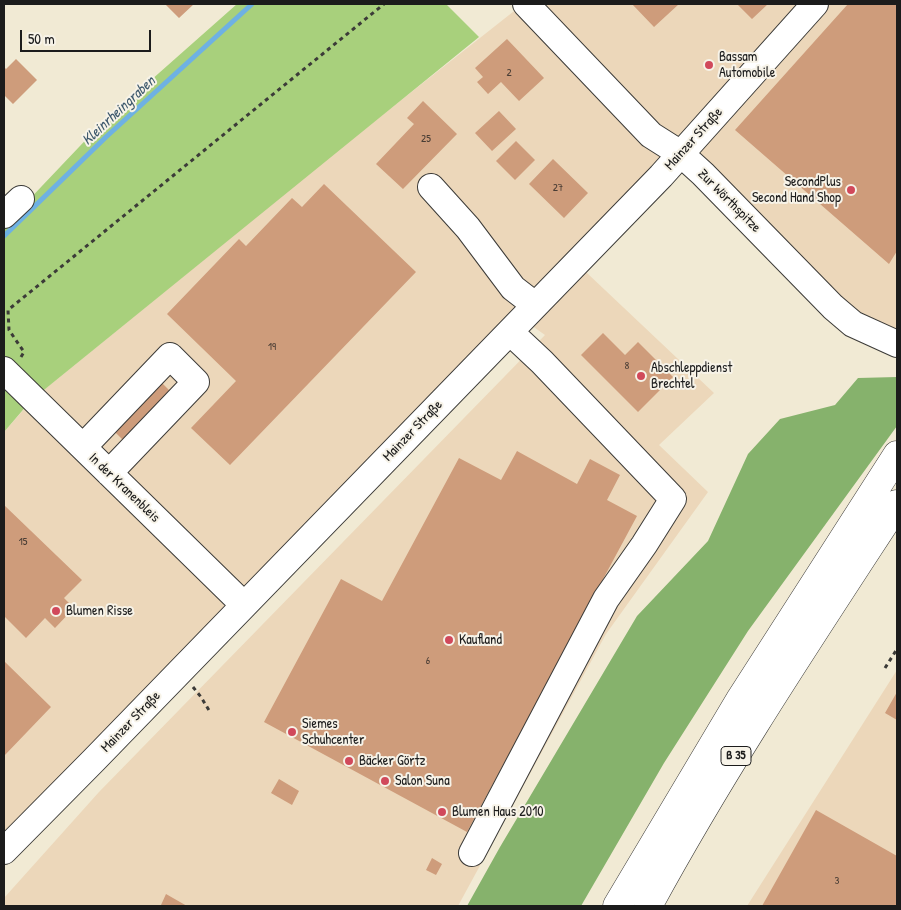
<!DOCTYPE html>
<html>
<head>
<meta charset="utf-8">
<style>
	body { margin:0 }
	#map { position:relative; width:901px; height:910px; overflow:hidden; background:#f1ead4; font-family:"Patrick Hand",sans-serif }
	canvas { display:block }
	.frame { position:absolute; inset:0; border:5px solid #1c1c1c; pointer-events:none }
	.scale { position:absolute; left:20px; top:30px; width:131px; height:22px; box-sizing:border-box; border:2px solid #1c1c1c; border-top:0; padding-left:6px; font-size:15px; line-height:18px; white-space:nowrap; color:#1c1c1c; -webkit-text-stroke:4px #f7f3e8; paint-order:stroke }
</style>
</head>
<body>
<div id="map">
<canvas width="901" height="910"></canvas>
<div class="frame"></div>
<div class="scale">50 m</div>
</div>
<script>
const context = document.querySelector('canvas').getContext('2d');
context.lineJoin = 'round';
function paint(path, color) { context.fillStyle = color; context.fill(path, 'evenodd'); }
function trace(path, color, width, dash) { context.strokeStyle = color; context.lineWidth = width; context.lineCap = dash ? 'butt' : 'round'; context.setLineDash(dash || []); context.stroke(path); }
function label(font, color, halo, rows, align = 'center') {
  context.font = font + ' "Patrick Hand",sans-serif'; context.lineWidth = 4; context.setLineDash([]); context.textBaseline = 'middle'; context.strokeStyle = halo; context.fillStyle = color; for (const [text, x, y, turn = 0] of rows) {
    context.save(); context.translate(x, y); context.rotate((+turn || 0) * Math.PI / 180); context.textAlign = isNaN(turn) ? turn : align; if (halo) context.strokeText(text, 0, 0); context.fillText(text, 0, 0); context.restore();
  }
}
const built = new Path2D(`
	M523,4H897V327L895,332L853,316L684,136L569,256L714,393L659,445L708,492L606,634L458,906H4V898L99,792L545,335L514,313L4,849V432L34,398L343,146Z
	M897,670V906H747Z`);
const green = new Path2D(`
	M237,4H446L479,37L39,394L4,356V226L98,127Z
	M4,382L28,404L4,432Z`);
const forest = new Path2D(`
	M897,377V426L748,631L664,763L581,906H467L500,847L637,616L708,541L748,454L780,419L835,405L858,378Z`);
const stream = new Path2D(`
	M4,236L106,137L252,4`);
const building = new Path2D(`
	M165,4H194L179,18Z
	M632,4H679L654,27Z
	M737,4H768L752,19Z
	M848,4H897V251L889,264L735,130Z
	M507,39L544,78L519,101L501,82L488,94L477,82L483,77L475,68Z
	M16,59L37,80L13,104L4,95V67L6,69Z
	M423,101L457,134L403,189L376,164L414,124L407,118Z
	M499,111L516,129L492,151L475,133Z
	M516,141L535,160L515,180L496,161Z
	M553,159L588,193L564,218L529,184Z
	M324,184L416,272L230,465L191,428L236,381L167,314L239,239L246,246L292,198L302,207Z
	M603,333L625,355L638,342L673,377L638,412L581,355Z
	M158,379L172,393L125,442L111,428Z
	M517,451L577,484L590,459L620,475L607,500L637,516L467,832L264,722L341,579L382,601L459,458L501,480Z
	M4,505L82,580L64,598L74,608L55,628L45,618L26,638L4,616Z
	M4,661L51,707L4,756Z
	M897,692V720L885,713Z
	M279,779L299,791L292,805L271,793Z
	M816,810L897,856V906H762Z
	M432,858L442,864L436,875L426,870Z
	M166,894L187,906H163L161,905Z`);
const path = new Path2D(`
	M21,357L24,352L9,330L8,310L384,4
	M885,668L897,649
	M193,687L201,697L210,712`);
const minor = new Path2D(`
	M526,4L651,135L681,154L703,174L833,307L853,324L897,344
	M431,187L468,228L513,288L535,305
	M4,215L21,199
	M4,370L244,605
	M83,447L170,356L196,382L109,473
	M4,851L94,760L661,176L815,4
	M472,853L606,599L644,545L673,499L542,362L510,332`);
const highway = new Path2D(`
	M617,906L741,698L897,455
	M648,906C723,768 811,636 897,504`);
const markers = [
	[709,65,5,"#d1495b"],
	[851,190,5,"#d1495b"],
	[641,376,5,"#d1495b"],
	[56,611,5,"#d1495b"],
	[449,640,5,"#d1495b"],
	[292,732,5,"#d1495b"],
	[349,761,5,"#d1495b"],
	[385,781,5,"#d1495b"],
	[442,812,5,"#d1495b"]
];
const numberNames = [
	["2",509,73],
	["25",426,139],
	["27",558,188],
	["19",272,347],
	["8",627,366],
	["15",23,542],
	["6",428,661],
	["3",837,881]
];
const shields = [
	[736,756,30]
];
const shieldNames = [
	["B 35",736,756]
];
const poiNames = [
	["Bassam",719,57],
	["Automobile",719,73],
	["SecondPlus",841,182,"right"],
	["Second Hand Shop",841,198,"right"],
	["Abschleppdienst",651,368],
	["Brechtel",651,384],
	["Blumen Risse",66,611],
	["Kaufland",459,640],
	["Siemes",302,724],
	["Schuhcenter",302,740],
	["Bäcker Görtz",359,761],
	["Salon Suna",395,781],
	["Blumen Haus 2010",452,812]
];
const streetNames = [
	["Mainzer Straße",694,139,-48],
	["Zur Wörthspitze",729,201,45],
	["Mainzer Straße",413,431,-46],
	["In der Kranenbleis",124,488,44],
	["Mainzer Straße",131,722,-46]
];
const waterNames = [
	["Kleinrheingraben",119,111,-43]
];
paint(built, '#ecd7ba');
paint(green, '#a8d07c');
paint(forest, '#86b26c');
trace(stream, '#6eb1e3', 5);
paint(building, '#ce9c7b');
trace(minor, '#3c3b38', 28);
trace(highway, '#3c3b38', 29);
trace(path, '#3c3b38', 3, [4, 4]);
trace(minor, '#fff', 26);
trace(highway, '#fff', 28);
for (const [x, y, r, color] of markers) { const dot = new Path2D(); dot.arc(x, y, r, 0, 2 * Math.PI); context.fillStyle = color; context.fill(dot); trace(dot, '#f7f3e8', 2); }
label('11px', '#483c34', null, numberNames);
for (const [x, y, w] of shields) { const box = new Path2D(); box.roundRect(x - w / 2, y - 9.5, w, 19, 4); context.fillStyle = '#f7f3e8'; context.fill(box); trace(box, '#1c1c1c', 1); }
label('bold 12px', '#1c1c1c', null, shieldNames);
label('14px', '#1c1c1c', '#f7f3e8', poiNames, 'left');
label('14px', '#1c1c1c', '#f7f3e8', streetNames);
label('italic 15px', '#3d586c', '#f7f3e8', waterNames);
</script>
</body>
</html>
